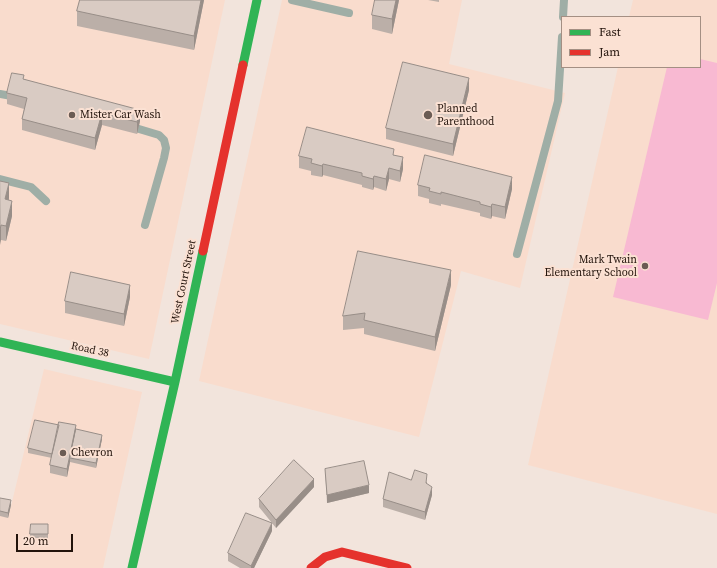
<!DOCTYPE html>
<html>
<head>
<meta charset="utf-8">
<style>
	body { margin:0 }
	#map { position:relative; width:717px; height:568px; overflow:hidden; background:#f2e4dc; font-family:"Source Serif 4",serif }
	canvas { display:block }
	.legend { position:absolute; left:561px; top:16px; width:140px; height:52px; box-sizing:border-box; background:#fbe1d3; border:1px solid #a48f83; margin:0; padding:5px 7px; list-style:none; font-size:12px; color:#22130b }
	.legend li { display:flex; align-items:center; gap:8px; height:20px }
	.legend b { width:20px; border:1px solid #a48f83 }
	.scale { position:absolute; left:16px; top:534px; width:57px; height:18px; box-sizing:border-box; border:2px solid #22130b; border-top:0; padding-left:5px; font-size:12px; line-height:14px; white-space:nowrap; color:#22130b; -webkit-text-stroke:3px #fbe1d3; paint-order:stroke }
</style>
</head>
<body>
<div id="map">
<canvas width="717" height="568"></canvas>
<ul class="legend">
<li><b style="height:5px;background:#30b455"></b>Fast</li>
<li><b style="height:5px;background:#e5322d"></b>Jam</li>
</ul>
<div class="scale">20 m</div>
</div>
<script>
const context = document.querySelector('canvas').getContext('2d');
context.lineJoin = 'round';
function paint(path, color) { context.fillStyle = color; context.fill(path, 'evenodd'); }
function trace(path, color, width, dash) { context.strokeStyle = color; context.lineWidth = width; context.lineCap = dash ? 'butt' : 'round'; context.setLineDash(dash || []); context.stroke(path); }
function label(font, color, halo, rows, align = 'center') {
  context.font = font + ' "Source Serif 4",serif'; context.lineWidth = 4; context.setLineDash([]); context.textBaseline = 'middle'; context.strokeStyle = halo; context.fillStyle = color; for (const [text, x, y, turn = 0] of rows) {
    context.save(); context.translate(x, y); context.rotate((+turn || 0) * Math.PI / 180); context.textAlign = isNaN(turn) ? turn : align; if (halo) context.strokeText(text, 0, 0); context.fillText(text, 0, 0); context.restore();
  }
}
const built = new Path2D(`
	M0,0H225L149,359L0,324Z
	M282,0H462L449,64L565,93L520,288L461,271L419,437L199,381Z
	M633,0H717V514L528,465L618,67H700V17H629Z
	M44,369L142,392L103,568H0V504L11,506Z`);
const green = new Path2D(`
	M700,59L717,63V283L708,320L613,297L667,67H700Z`);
const lane = new Path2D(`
	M292,0L349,13
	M563,17L564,0
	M0,94L17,97
	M129,126L159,135L164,140L166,148L164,158L145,225
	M0,179L31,187L46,201
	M517,254L558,101L562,37`);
const fast = new Path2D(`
	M243,65L257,0
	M0,342L175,382
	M132,568L175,382L203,251`);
const jam = new Path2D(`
	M203,251L243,65
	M311,568L325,557L342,552L407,568`);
const wall = new Path2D(`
	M80,0H204L194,50L77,26V11Z
	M399,0L392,34L372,29V15Z
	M428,0H439V2Z
	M24,79L140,121L137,134L102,125L95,150L22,130V119L24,109L7,104V93Z
	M469,90L453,156L386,139V128Z
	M394,155L403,169L400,182L389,179L386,191L374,187L373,190L362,187V185L323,175L322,177L311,175V171L299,168V156Z
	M0,181L9,198V200L12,216L6,241L1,240Z
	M418,185L512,189L505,219L492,216L491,219L480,216V213L441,204V206L429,203V199L418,196Z
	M451,285L435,351L364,334V328L343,330V316Z
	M130,297L124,326L65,313V301Z
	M76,429L102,439L96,468L70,462L67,477L50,473V465L52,458L28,453V448Z
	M325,469L369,493L327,503Z
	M411,480L427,482V484L432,495L425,520L383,507V499Z
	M314,487L276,528L259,507V499Z
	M0,498L11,505L8,518L0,516Z
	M31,524H48V538H30Z
	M272,531L254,568H240L228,561V553Z`);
const shadedWall = new Path2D(`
	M201,0H204L194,50V36Z
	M396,0H399L392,34V19Z
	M469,78V90L453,156V144Z
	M140,110V121L137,134V122Z
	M102,113V125L95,150V138Z
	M403,157V169L400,182V171Z
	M323,164V175L322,177V166Z
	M389,168V179L386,191V179Z
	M374,176V187L373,190V179Z
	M512,177V189L505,219V207Z
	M9,183V198L5,214V199Z
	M12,201V216L6,241V226Z
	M492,204V216L491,219V207Z
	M1,225V240L0,245V230Z
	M451,270V285L435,351V337Z
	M130,285V297L124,326V314Z
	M76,425V434L70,458V462L67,477V469Z
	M102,435V439L96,468V463Z
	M314,479V487L276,528V520Z
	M369,485V493L327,503V495Z
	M432,487V495L425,520V512Z
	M11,500V505L8,518V513Z
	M272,523V531L254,568H251V566Z`);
const building = new Path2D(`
	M80,0H201L194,36L77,11Z
	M375,0H396L392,19L372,15Z
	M403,62L469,78L453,144L386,128Z
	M12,73L24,75L23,79L140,110L137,122L102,113L95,138L22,119L27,98L7,93Z
	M307,127L394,149L393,155L403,157L400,171L389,168L386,179L374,176L373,179L362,176V173L323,164L322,166L311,163L312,159L299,156Z
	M425,155L512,177L505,207L492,204L491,207L480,204V202L441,192V194L429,191L430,188L418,185Z
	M0,181L9,183L5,199L12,201L6,226L1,225L0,230Z
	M358,251L451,270L435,337L364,320L365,313L343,316Z
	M71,272L130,285L124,314L65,301Z
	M35,420L59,425L52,454L28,448Z
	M59,422L76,425L67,469L50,465Z
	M76,429L102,435L96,463L70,458Z
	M294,460L314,479L276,520L259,499Z
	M364,461L369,485L327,495L325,469Z
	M415,470L427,474L426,483L432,487L425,512L383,499L389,472L411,480Z
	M0,498L11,500L8,513L0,511Z
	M246,513L272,523L251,566L228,553Z
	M31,524H48V534H30Z`);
const markers = [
	[72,115,4,"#6b5c54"],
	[428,115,5,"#6b5c54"],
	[645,266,4,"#6b5c54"],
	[63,453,4,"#6b5c54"]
];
const poiNames = [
	["Planned",437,109],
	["Parenthood",437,122],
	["Mister Car Wash",80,115],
	["Mark Twain",637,260,"right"],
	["Elementary School",637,273,"right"],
	["Chevron",71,453]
];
const streetNames = [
	["West Court Street",184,282,-78],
	["Road 38",90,350,12]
];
paint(built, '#f9dccd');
paint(green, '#f8b9d2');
trace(lane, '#9faea6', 8);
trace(fast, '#30b455', 9);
trace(jam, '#e5322d', 9);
paint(wall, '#bbafa8');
paint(shadedWall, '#988e88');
paint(building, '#d9cbc3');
trace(building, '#988e88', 1);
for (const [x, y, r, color] of markers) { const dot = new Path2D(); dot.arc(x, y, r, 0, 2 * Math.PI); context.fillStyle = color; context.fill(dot); trace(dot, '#fbe1d3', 1.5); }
label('11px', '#22130b', '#fbe1d3', poiNames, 'left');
label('11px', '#22130b', '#fbe1d3', streetNames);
</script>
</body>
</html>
